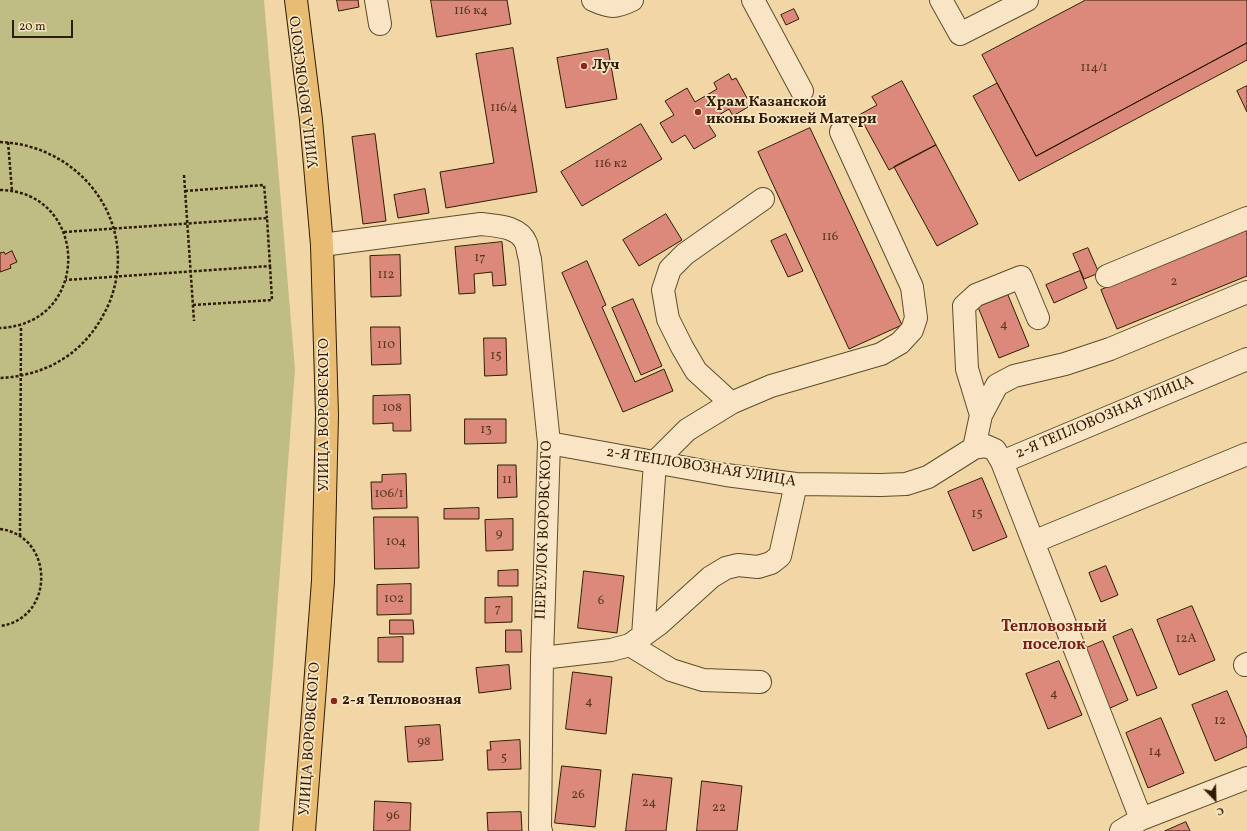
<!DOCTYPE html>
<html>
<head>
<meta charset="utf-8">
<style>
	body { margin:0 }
	#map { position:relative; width:1247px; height:831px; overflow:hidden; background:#f2d7a6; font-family:Vollkorn,serif }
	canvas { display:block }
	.north { position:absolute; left:1195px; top:779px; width:40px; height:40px; -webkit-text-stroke:3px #f7e5c5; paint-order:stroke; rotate:157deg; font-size:11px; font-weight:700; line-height:16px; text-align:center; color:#301c00 }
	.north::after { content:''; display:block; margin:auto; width:14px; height:18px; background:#301c00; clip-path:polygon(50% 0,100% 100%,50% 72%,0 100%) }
	.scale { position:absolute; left:12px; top:20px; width:61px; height:18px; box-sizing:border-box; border:2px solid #301c00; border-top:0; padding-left:5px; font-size:12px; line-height:14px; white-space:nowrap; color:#301c00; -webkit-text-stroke:3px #f7e5c5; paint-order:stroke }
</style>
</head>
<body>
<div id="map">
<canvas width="1247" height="831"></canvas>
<div class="north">С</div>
<div class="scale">20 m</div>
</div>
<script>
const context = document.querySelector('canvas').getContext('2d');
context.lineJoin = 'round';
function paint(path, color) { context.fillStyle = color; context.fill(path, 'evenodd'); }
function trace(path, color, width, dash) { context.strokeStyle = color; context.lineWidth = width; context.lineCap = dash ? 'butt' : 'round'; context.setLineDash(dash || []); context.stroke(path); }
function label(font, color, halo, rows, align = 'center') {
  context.font = font + ' Vollkorn,serif'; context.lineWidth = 3.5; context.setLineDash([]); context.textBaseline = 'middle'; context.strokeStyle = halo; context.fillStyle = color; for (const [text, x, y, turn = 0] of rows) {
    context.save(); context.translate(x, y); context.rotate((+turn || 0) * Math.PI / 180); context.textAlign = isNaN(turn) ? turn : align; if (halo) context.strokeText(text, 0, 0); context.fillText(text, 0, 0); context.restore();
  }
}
const green = new Path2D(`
	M0,0H264L295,369L273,665L259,831H0Z`);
const building = new Path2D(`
	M337,0H358L359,7L339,11Z
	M431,0H507L511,24L437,37Z
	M1086,0H1247V43L1036,156L982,55Z
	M794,9L799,19L786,25L781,15Z
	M1247,43V60L1019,181L973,96L997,83L1036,156Z
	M513,48L537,192L446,208L440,172L494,163L476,54Z
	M608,49L617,99L566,108L557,58Z
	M729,74L732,80L736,78L747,98L744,100L748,107L733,116L729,109L707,122L716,136L694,149L685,135L672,143L660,123L674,115L665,101L687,88L695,102L717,89L714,83Z
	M902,81L936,145L889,170L859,115L877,105L872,97Z
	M1247,86V112L1237,91Z
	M641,124L662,159L582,206L561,172Z
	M810,128L902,325L849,349L758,152Z
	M375,134L386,221L363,224L352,137Z
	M936,145L978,224L937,246L894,167Z
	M425,189L429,213L398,218L394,195Z
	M666,214L682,240L639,266L623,240Z
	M1247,229V276L1117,329L1101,290Z
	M786,234L803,271L788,277L771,241Z
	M502,242L506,285L493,286L492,272L474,274L475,293L459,294L455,247Z
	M1088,248L1099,273L1084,279L1073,254Z
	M12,251L17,262L10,265L11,268L0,272V253L4,252L5,254Z
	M400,255L401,296L371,297L370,256Z
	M587,261L606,305L602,307L635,382L664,369L673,391L623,412L562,273Z
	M1080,271L1087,288L1054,303L1046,285Z
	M1008,295L1029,346L999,358L978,307Z
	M633,299L662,366L641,375L612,308Z
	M371,327H400L401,364L372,365Z
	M484,338H506L507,375L485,376Z
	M410,395L411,431H393V423L373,424V396Z
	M465,419H506V443L465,444Z
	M498,465H516L517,497L498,498Z
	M406,474L407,508L372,509L371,482H382V475Z
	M982,478L1007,537L973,551L948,492Z
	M479,508V519H444V509Z
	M374,517H418L419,568L375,569Z
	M513,519V550L486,551L485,520Z
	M1106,566L1118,595L1101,602L1089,573Z
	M518,570V586H498V571Z
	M584,571L624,576L617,633L578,628Z
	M411,584V614L377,615V585Z
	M512,597V622L485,623V598Z
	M1192,606L1215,660L1179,675L1157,620Z
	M390,620H413L414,634H390Z
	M1132,629L1157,688L1137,696L1113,637Z
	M506,630H521L522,652H506Z
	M403,637V662H378V638Z
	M1103,641L1128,700L1108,709L1084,649Z
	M1059,661L1082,715L1048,729L1026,674Z
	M509,665L511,689L479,693L476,668Z
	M573,672L612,677L606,734L566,729Z
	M1227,691L1247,738V747L1215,761L1192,705Z
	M1161,718L1184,773L1148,788L1126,733Z
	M440,725L443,760L408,762L405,727Z
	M520,740L521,769L488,770L487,750H491L490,742Z
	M562,766L601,770L595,827L555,823Z
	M633,774L672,778L666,831H626Z
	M702,781L742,786L737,831H697Z
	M375,801L411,803L410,831H374Z
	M521,812L522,831H488L487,813Z
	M1186,822L1190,831H1165Z`);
const path = new Path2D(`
	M0,142C81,145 140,223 110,301C100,325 85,345 63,359C44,371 22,377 0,378
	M8,142L12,191
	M184,175L194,321
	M0,190C89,191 93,324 0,328
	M185,191L264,185L267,218
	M64,232L267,218L270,266L66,280
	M193,305L272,300L270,266
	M0,529C55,536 55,619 0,626
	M20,536L21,326`);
const minor = new Path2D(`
	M376,0L380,24
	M593,0C611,8 615,8 632,0
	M753,0L802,91
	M941,0L960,34L1027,0
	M322,245L481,224C497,226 519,226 526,243C528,248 528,254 530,259L549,443L542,658L540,828L541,831
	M1107,276L1247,218
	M731,403L696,371L682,347L668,319L663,290L670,269L685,254L763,199
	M981,415L967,369L964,306L976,295L1021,277L1038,318
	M549,443L726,475L796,484L881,485L906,484L928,477L974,448L986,446L995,450L1002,462L1247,359
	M974,448L981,415L997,385L1014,376L1065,364L1110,349L1247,292
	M1002,462L1141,819
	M1033,542L1247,454
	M643,636L655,462L687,430L731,403L771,386L881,354L900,343L912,330L916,318L912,287L841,132
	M630,645L671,670L703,680L760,682
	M542,658L611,650L630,645L659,624L711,577L726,568L738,565L758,567L771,563L780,556L796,484
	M1245,665L1247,664
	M1121,831L1141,819L1247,778`);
const major = new Path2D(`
	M296,0L311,120L322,245L327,415L323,581L304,831`);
const markers = [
	[584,66,4,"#8f2418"],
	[698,112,4,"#8f2418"],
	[334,701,4,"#8f2418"]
];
const numberNames = [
	["116 к4",471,12],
	["114/1",1094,69],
	["116/4",504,109],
	["116 к2",611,165],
	["116",830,238],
	["17",480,259],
	["112",386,276],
	["2",1174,283],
	["4",1004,326],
	["110",386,346],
	["15",496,357],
	["108",392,409],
	["13",486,431],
	["11",507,481],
	["106/1",389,495],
	["15",977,515],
	["9",499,535],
	["104",396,543],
	["102",394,600],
	["6",601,602],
	["7",498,610],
	["12А",1186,640],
	["4",1054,695],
	["4",589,703],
	["12",1220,722],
	["98",424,743],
	["14",1155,753],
	["5",504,759],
	["26",578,796],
	["24",649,804],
	["22",719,809],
	["96",393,817]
];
const poiNames = [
	["Луч",592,66],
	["Храм Казанской",706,103],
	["иконы Божией Матери",706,120],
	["2-я Тепловозная",342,701]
];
const streetNames = [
	["УЛИЦА ВОРОВСКОГО",306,92,-97],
	["УЛИЦА ВОРОВСКОГО",325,415,-90],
	["2-Я ТЕПЛОВОЗНАЯ УЛИЦА",1105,418,-23],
	["2-Я ТЕПЛОВОЗНАЯ УЛИЦА",701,468,9],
	["ПЕРЕУЛОК ВОРОВСКОГО",545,530,-88],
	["УЛИЦА ВОРОВСКОГО",311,739,-86]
];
const neighbourhoodNames = [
	["Тепловозный",1054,628],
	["поселок",1054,646]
];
paint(green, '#bfbd83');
paint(building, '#da897a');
trace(building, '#301c00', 1);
trace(minor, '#604b2a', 24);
trace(major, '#301c00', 24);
trace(path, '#301c00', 2.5, [3, 2]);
trace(minor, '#f7e5c5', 22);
trace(major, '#e9bc73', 22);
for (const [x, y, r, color] of markers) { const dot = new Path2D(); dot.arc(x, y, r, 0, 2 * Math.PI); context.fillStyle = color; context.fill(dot); trace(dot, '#f7e5c5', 1.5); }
label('13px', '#5a371e', null, numberNames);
label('bold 15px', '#301c00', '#f7e5c5', poiNames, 'left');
label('15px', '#301c00', '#f7e5c5', streetNames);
label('bold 16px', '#7a1f14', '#f7e5c5', neighbourhoodNames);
</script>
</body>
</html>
